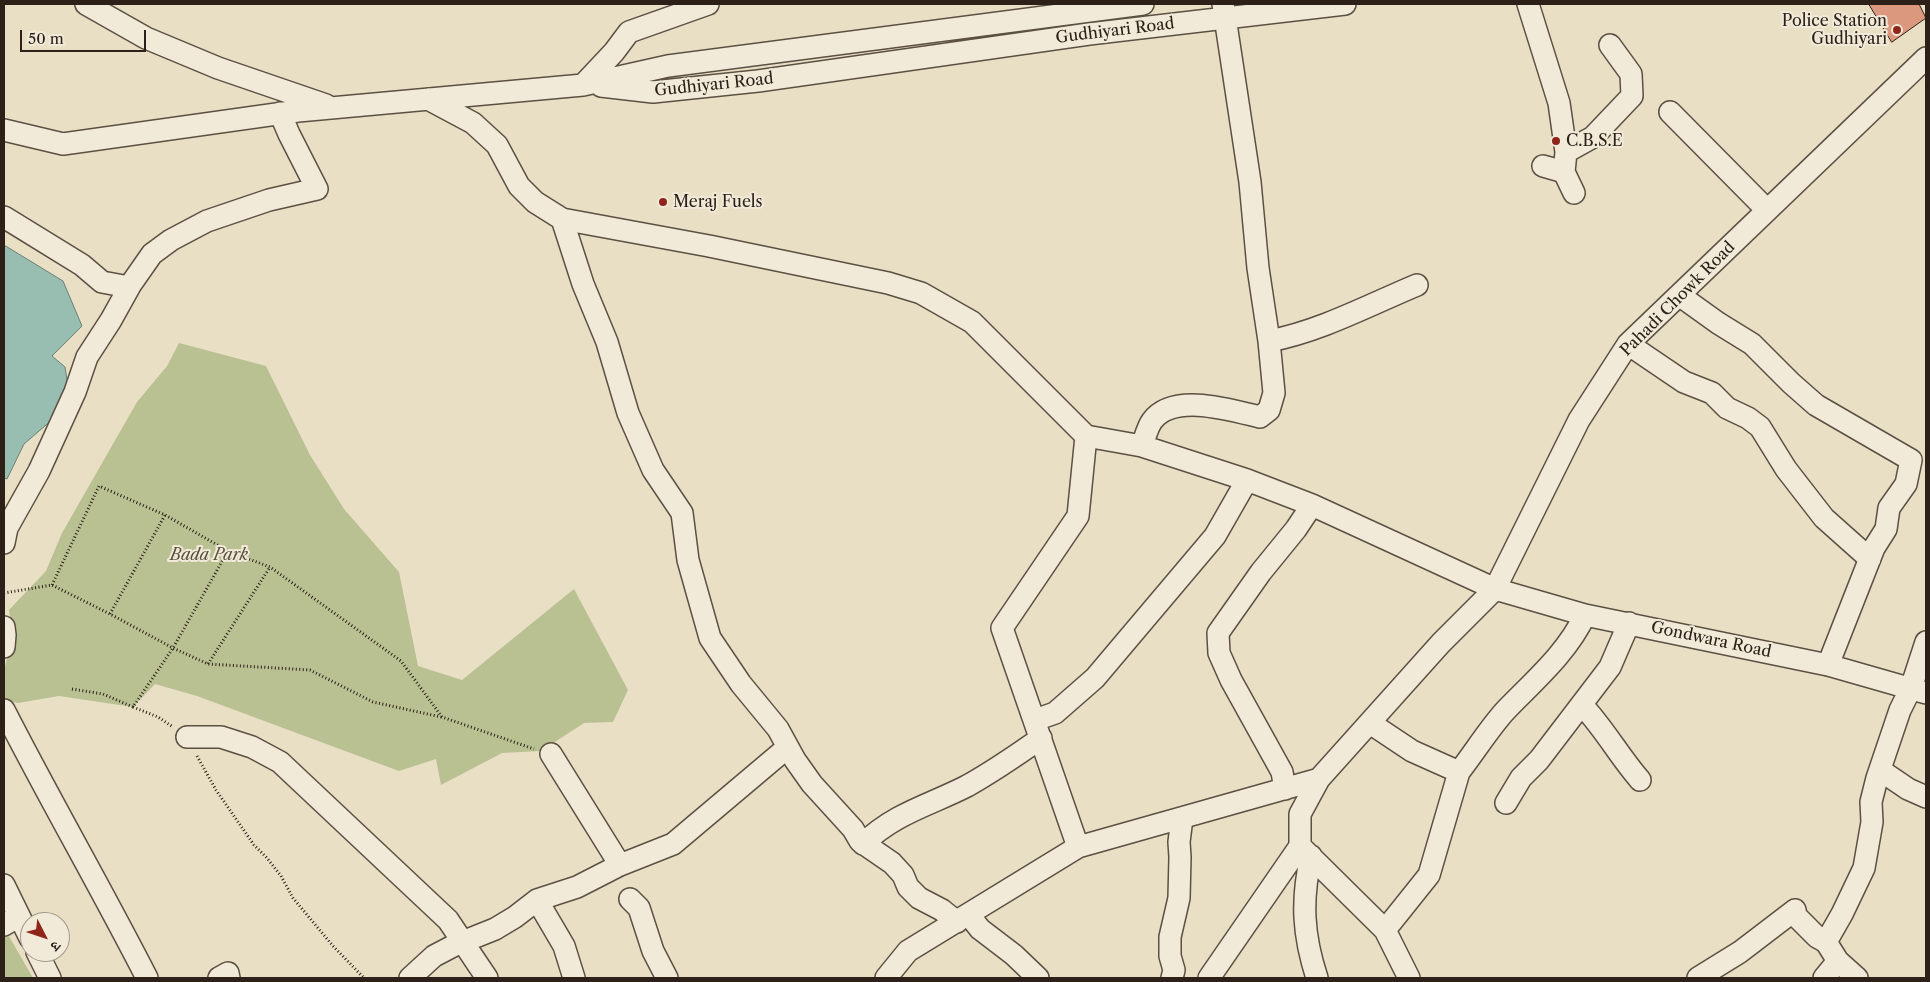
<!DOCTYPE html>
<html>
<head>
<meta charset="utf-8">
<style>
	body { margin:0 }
	#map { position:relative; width:1930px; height:982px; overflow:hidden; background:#e9dfc5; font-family:"Libre Caslon Text","Noto Serif Devanagari",serif }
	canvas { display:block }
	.frame { position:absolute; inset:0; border:5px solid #2d2018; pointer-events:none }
	.north { position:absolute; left:20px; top:912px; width:50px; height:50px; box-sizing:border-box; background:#f1ead9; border:1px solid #a3998c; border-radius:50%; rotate:131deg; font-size:14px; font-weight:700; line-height:20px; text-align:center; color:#2d2018 }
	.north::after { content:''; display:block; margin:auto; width:18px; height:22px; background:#8f2418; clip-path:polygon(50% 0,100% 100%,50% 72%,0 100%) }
	.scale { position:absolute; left:20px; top:30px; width:126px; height:22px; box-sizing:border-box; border:2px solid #2d2018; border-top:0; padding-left:6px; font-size:15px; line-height:18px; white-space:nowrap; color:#2d2018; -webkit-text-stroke:4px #f1ead9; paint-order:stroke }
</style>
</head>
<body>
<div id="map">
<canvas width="1930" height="982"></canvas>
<div class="frame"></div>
<div class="north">उ</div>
<div class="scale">50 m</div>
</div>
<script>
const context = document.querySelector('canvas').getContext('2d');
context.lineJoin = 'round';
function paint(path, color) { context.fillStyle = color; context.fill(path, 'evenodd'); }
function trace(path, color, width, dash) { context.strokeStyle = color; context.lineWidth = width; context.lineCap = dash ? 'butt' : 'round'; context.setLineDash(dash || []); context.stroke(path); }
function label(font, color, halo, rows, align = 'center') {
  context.font = font + ' "Libre Caslon Text",serif'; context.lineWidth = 4; context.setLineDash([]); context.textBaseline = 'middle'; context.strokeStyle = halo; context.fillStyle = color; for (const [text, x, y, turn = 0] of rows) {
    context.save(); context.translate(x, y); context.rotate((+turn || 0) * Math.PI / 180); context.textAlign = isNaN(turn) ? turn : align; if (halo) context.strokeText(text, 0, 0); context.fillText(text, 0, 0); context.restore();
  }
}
const green = new Path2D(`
	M179,343L266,366L310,455L344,509L399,572L418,666L462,680L574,589L628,690L613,722L584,723L541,751L502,753L441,785L436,759L399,771L197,696L155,684L133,707L59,696L18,703L4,700V670L13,636L9,610L46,571L62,533L137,402L167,366Z
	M6,931L33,978H4V934Z`);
const water = new Path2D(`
	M4,245L63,281L82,326L52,356L65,367L69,393L53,419L24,444L7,479L4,478Z`);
const building = new Path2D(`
	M1869,4H1919L1926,18L1892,42Z`);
const path = new Path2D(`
	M52,585L99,486L165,515L228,551
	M4,593L52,585L110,614L173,648L208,664L310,670L373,702L441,717
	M110,614L165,515
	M208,664L270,567
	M72,689L103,694L133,707L173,648L228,551L270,567L401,661L442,717L534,749
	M133,707L158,717L173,727
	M197,756L216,790L254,845L267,858L281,876L293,898L333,946L364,978`);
const minor = new Path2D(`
	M86,4L146,38L218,68L326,105
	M1528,4L1559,103L1566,152L1564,172L1574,193
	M583,85L614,52L629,32L708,4
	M601,86L653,92L758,81L1089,34L1345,4
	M428,99L473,123L497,145L519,186L535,202L562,219L709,246L888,283L921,293L972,322L1086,436L1142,446L1247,480L1312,505L1495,589L1585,615L1828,665L1926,693
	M1670,112L1767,210
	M4,130L63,144L298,111L583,85L668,66L1143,4
	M1566,152L1593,137L1632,96L1631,74L1610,45
	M1543,166L1564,172
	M4,217L82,265L102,282L129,287
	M562,219L583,284L607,342L628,413L653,470L682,513L688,560L710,638L741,684L778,729L795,760L812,784L853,829L860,841L892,863L903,875L908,887L919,898L942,910L957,922
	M1679,295L1718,323L1752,344L1791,383L1816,405L1911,460L1906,484L1889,508L1886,529L1874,548L1828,665
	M1269,341C1321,331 1369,305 1417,285
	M1628,344L1684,382L1712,393L1727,408L1748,418L1760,427L1786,469L1824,518L1870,559
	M1142,446C1145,438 1147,428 1152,421C1173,392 1231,410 1260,417L1269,410L1274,393L1269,341L1258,268L1250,182L1223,4
	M4,543L7,528L39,471L75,392L87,357L111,320L131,284L152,254L171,240L207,221L269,200L317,189L289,134L280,113
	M4,627L5,635L4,647
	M1582,705C1604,728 1619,756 1640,780
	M4,710C50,800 101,888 147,978
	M1035,720L1055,713L1095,678L1215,536L1247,480
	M1370,723L1412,751L1459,772C1474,753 1490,727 1506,710C1535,680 1567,653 1585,615
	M187,737H221L252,747L280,762L448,920L487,978
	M551,754L620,865
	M1880,770L1908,789L1926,797
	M1319,779L1300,814V846L1385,930L1409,978
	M1285,789L1282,772L1231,680L1219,653L1218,633L1261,572L1296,529L1312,505
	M1506,803L1521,778L1539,760L1610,667L1629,623
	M863,844C895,813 930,805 967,786C992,772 1017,755 1041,738
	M1078,847L1002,628L1078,516L1086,436
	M1311,856C1301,901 1303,935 1317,978
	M4,885L30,938
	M630,899L639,908L653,951L667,978
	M537,900L564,946L574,978
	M969,915L980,929L1014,955L1038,978
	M4,925L19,916
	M1385,930L1429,875L1459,772
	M1826,942L1842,914L1864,868L1872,822L1871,802L1877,778L1900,710L1911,688L1926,642
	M37,952L50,978
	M219,978L228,973L229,978
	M410,978L434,956L455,945L495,929L515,917L537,900L577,887L620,865L673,844L788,747
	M886,978L908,951L1078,847L1319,779L1441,643L1495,589L1579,420L1628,344L1926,58
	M1172,978L1174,970L1170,956V937L1179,898L1180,857L1179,842L1182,818
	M1209,978L1300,846
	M1698,978L1740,952L1795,910L1796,916L1817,937L1826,942L1838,961L1857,978
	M1824,978L1838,961`);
const markers = [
	[1897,30,5,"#8f2418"],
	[1556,141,5,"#8f2418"],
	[663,202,5,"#8f2418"]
];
const poiNames = [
	["Police Station",1887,21,"right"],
	["Gudhiyari",1887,39,"right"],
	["C.B.S.E",1566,141],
	["Meraj Fuels",673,202]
];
const streetNames = [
	["Gudhiyari Road",1115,31,-7],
	["Gudhiyari Road",714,85,-6],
	["Pahadi Chowk Road",1678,299,-45],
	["Gondwara Road",1711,640,12]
];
const parkNames = [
	["Bada Park",209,555]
];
paint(green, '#b9c192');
paint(water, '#98bdb1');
trace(water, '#6d7e74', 1);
paint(building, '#db987f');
trace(building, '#2d2018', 1);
trace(minor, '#5c5043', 24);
trace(path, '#2d2018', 3, [1, 2.5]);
trace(minor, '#f1ead9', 21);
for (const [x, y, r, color] of markers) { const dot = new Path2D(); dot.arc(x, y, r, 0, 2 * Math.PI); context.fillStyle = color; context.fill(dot); trace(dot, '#f1ead9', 2); }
label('16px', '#2d2018', '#f1ead9', poiNames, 'left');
label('16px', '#2d2018', '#f1ead9', streetNames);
label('italic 16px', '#57503d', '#f1ead9', parkNames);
</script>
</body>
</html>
